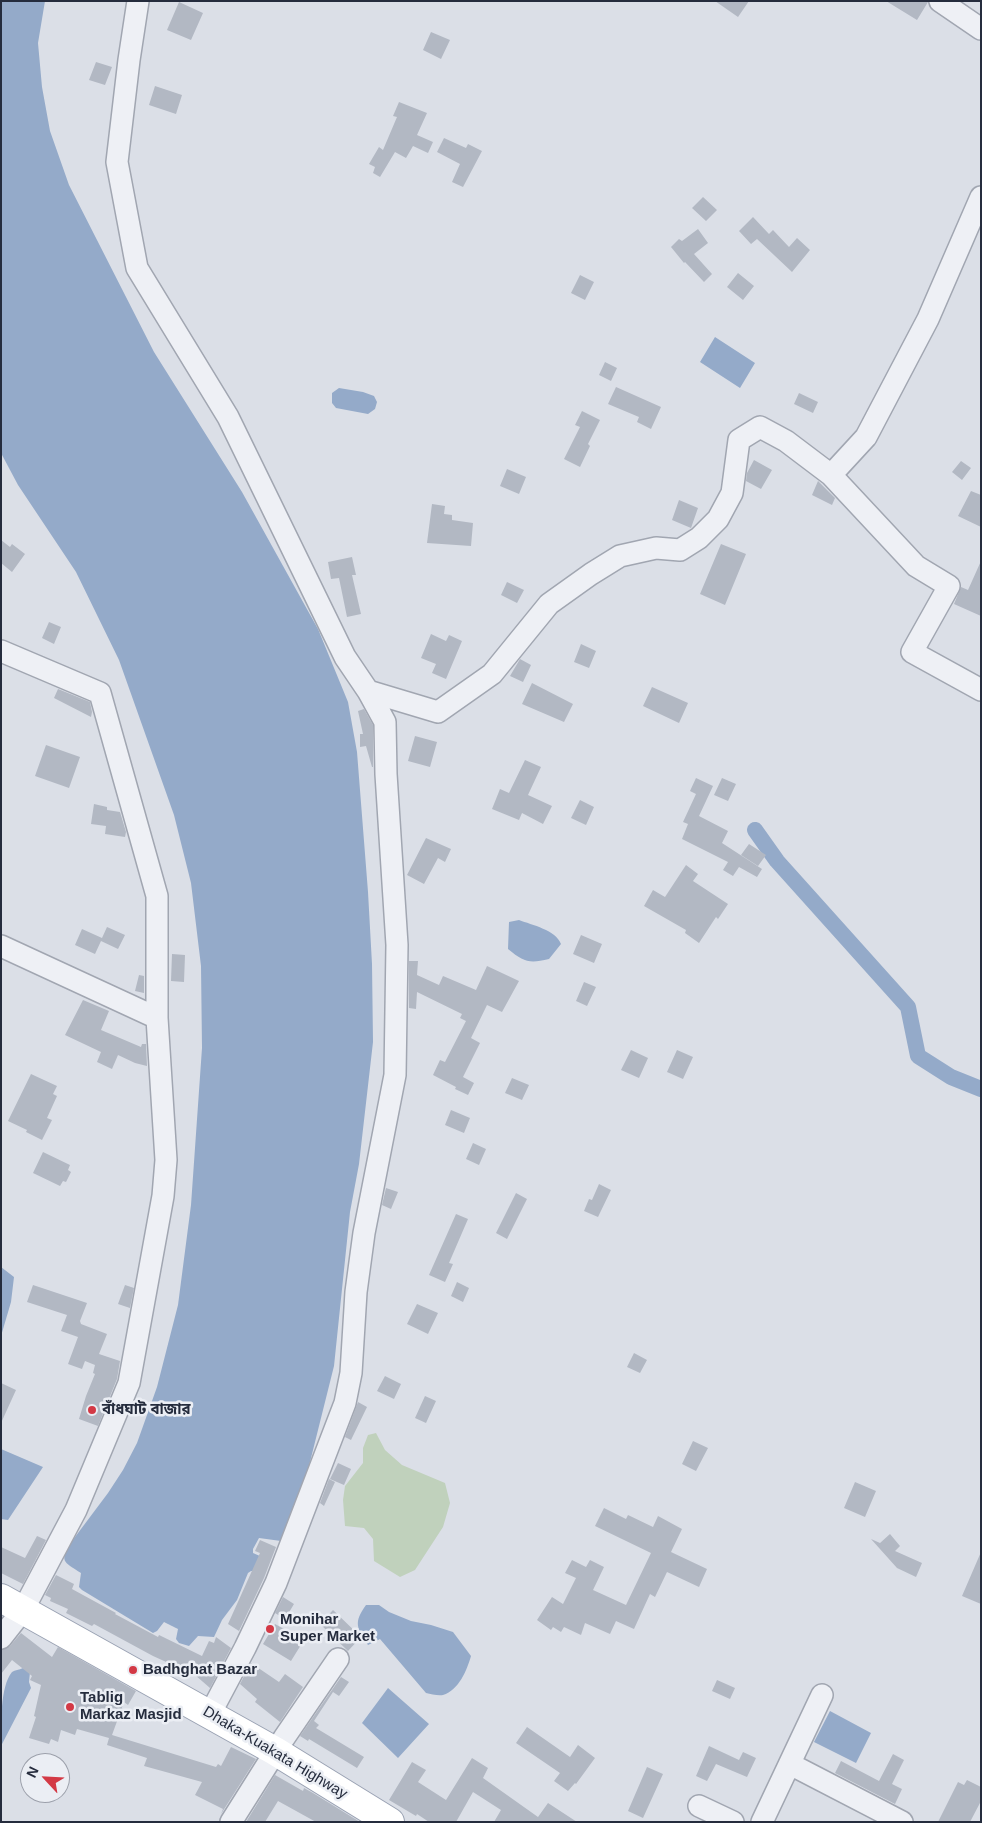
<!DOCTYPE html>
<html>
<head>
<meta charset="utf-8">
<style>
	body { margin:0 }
	#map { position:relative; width:982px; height:1823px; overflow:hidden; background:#dbdfe7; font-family:Arial,sans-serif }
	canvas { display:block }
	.frame { position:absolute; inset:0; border:2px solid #252c3d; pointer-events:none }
	.north { position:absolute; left:20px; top:1753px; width:50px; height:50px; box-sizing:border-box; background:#ebeef4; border:1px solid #9ca0ab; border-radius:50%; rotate:295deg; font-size:14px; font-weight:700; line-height:20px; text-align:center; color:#252c3d }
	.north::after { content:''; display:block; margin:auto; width:18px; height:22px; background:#d33945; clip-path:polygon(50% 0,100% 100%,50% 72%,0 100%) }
</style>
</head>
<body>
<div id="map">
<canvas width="982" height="1823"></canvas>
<div class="frame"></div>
<div class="north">N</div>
</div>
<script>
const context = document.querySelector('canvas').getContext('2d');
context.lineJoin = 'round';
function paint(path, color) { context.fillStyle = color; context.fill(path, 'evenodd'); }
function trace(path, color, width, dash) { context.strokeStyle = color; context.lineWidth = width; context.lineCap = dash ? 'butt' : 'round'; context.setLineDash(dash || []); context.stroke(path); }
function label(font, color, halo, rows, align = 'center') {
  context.font = font + ' Arial,"Noto Sans Bengali",sans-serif'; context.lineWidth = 5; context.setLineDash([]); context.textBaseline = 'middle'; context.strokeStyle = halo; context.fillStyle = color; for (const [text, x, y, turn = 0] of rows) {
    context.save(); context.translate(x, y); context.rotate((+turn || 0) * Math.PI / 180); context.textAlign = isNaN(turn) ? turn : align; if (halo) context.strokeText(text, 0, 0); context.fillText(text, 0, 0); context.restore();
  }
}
const green = new Path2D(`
	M376,1433L385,1450L402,1465L445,1483L450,1503L443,1527L415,1570L400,1577L374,1561L373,1539L364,1528L345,1526L343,1500L345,1486L363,1463V1448L368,1435Z`);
const water = new Path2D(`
	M1,1H45L38,43L42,87L50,131L69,185L154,352L242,492L318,629L348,702L357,752L368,892L372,964L373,1042L359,1164L350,1212L334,1366L304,1486L281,1541L259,1538L253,1549V1553L269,1560L254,1571H251L248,1573L237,1600L222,1620L214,1637L198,1636L189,1646L179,1643L176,1639L178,1629L164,1622L157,1631L153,1633L82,1590L79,1587L81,1573C63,1561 59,1562 72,1541L108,1493L123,1470L137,1443L157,1387L178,1305L191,1205L202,1048L201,966L191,883L174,815L119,660L76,572L18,485L1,453Z
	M715,337L755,363L740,388L700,362Z
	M339,388L363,392L374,396L377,402L375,409L368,414L336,408L332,403V393Z
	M519,920C532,925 556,930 561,944L549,959C529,964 524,962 508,949L509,922Z
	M1,1267L14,1277L11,1302L1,1336Z
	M1,1449L43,1467L8,1520L1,1519Z
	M366,1605H379L389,1612L411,1621L431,1625L453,1632L471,1656C467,1670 459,1690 443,1695C438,1696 431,1694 426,1693L380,1639L368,1645C357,1628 353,1623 366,1605Z
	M23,1668L30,1672L29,1682L31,1688L1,1746C1,1726 0,1686 12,1672C15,1670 19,1670 23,1668Z
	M388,1688L429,1724L398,1758L362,1723Z
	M830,1711L871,1733L856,1763L814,1742Z`);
const canal = new Path2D(`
	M755,830L777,861L908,1007L918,1056L951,1077L981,1089`);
const building = new Path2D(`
	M715,1H749L738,17Z
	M886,1H928V2L917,20Z
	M179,2L203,13L191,40L167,30Z
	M431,32L450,40L441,59L423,50Z
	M96,62L112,67L105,85L89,80Z
	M155,86L182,95L176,114L149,105Z
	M399,102L427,113L417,135L433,142L428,153L413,146L406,158L395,152L380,177L373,173L375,167L369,164L379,147L383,150L397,117L393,116Z
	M444,138L466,148L468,144L482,151L463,187L452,182L460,164L437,152Z
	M703,197L717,210L706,221L692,208Z
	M753,217L769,234L773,230L789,247L797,238L810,250L792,272L757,239L751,244L739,231Z
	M698,229L708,243L694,254L712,274L704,282L685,262L684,263L671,247L679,239L682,241Z
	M738,273L754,286L743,300L727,287Z
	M580,275L594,282L585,300L571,293Z
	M605,362L617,368L611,381L599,375Z
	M616,387L661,407L651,429L637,422L639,417L608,404Z
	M799,393L818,402L813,413L794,404Z
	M582,411L600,420L588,444L590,446L580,467L564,459L580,427L575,425Z
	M754,460L772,470L761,489L746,481L747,473Z
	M961,461L971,468L962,480L952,472Z
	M507,469L526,477L519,494L500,486Z
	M818,481L835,498L832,505L812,495Z
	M971,491L981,495V527L958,516Z
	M679,500L698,508L691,528L672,520Z
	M432,504L445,506L444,514L452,515V520L473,523L471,546L427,543Z
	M1,540L10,547L12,544L25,554L12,572L1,563Z
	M721,544L746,554L725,605L700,594Z
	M352,557L356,575H352L361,614L347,617L339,578L331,579L328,562Z
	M981,561V616L954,604L961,587L968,590Z
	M507,582L524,590L517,603L501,595Z
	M49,622L61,627L54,644L42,638Z
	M431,634L446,641L449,635L462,641L446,679L432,673L436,664L421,658Z
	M581,644L596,651L589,668L574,662Z
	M520,659L531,665L523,682L510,676Z
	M532,683L573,704L564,722L522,704Z
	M652,687L688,703L679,723L643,706Z
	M58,689L90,702L92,712L91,717L54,698Z
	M364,709L373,725V767H372L366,746L360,747V734H363L358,711Z
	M415,736L437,742L430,767L408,761Z
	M46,745L80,757L69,788L35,776Z
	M525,760L541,767L528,795L552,806L543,824L522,813L519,820L492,809L500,789L509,793Z
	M696,778L713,786L699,816L728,831L722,843L762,869L757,877L739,867L733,876L723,870L728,862L682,839L688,824L683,822L696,794L690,791Z
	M722,778L736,784L728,801L714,795Z
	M580,800L594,807L586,825L571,818Z
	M94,804L107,807V810L120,812L126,832L125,837L105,834L106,826L91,824Z
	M426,838L451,849L445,862L438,858L424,884L407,875Z
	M749,844L766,855L758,866L741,855Z
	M686,865L698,874L693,881L728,904L718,919L716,917L699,943L685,933L686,930L644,906L653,890L665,897Z
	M107,927L125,935L118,949L101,941L95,954L75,945L82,929L102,938Z
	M581,935L602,944L594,963L573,954Z
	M172,954L185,955L184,982L171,981Z
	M409,961H418L417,975L439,985L443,976L476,990L487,966L519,981L502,1012L487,1005L471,1038L480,1043L463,1077L474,1083L468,1095L455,1089L456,1087L433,1075L440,1060L445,1062L466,1021L460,1018L462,1014L417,992L416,1009L409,1008Z
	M139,975L144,976V993L135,991Z
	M584,982L596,987L587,1006L576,1001Z
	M83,1000L109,1011L101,1030L141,1047L142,1044H146L147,1066L135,1063L118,1055L112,1069L97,1062L101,1052L65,1035Z
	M631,1050L648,1058L639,1078L621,1070Z
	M677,1050L693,1057L683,1079L667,1072Z
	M31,1074L57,1086L53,1094L57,1096L47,1118L52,1120L42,1140L26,1132L27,1130L8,1121Z
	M512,1078L529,1085L522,1100L505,1093Z
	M451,1110L470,1118L464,1133L445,1125Z
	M473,1143L486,1149L479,1165L466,1159Z
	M43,1152L70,1165L68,1170L71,1172L66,1182L63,1181L60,1186L33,1173Z
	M599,1184L611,1190L598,1217L584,1211L589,1199L592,1200Z
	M386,1188L398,1192L391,1209L382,1205Z
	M516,1193L527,1199L507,1239L496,1233Z
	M456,1214L468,1219L449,1263L453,1264L445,1282L429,1275Z
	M457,1282L469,1288L463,1302L451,1296Z
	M33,1285L87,1303L80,1321L81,1324L107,1334L99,1354L120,1361L117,1379L98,1426L79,1419L86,1396L95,1374L93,1373L95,1365L85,1361L82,1369L68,1364L78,1337L61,1331L67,1315L27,1302Z
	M125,1285L134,1288L130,1308L118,1304Z
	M417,1304L438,1313L428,1334L407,1324Z
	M634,1353L647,1360L640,1373L627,1367Z
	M385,1376L401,1384L394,1399L377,1391Z
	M1,1383L16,1390L1,1423Z
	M425,1396L436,1401L426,1423L415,1418Z
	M358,1402L367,1407L351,1440L345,1437Z
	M693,1441L708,1448L696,1471L682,1464Z
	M338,1463L351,1469L344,1485L330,1479Z
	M329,1479L335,1482L324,1506L320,1503Z
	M855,1482L876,1491L865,1517L844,1508Z
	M604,1508L626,1519L628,1515L653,1527L658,1516L682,1529L671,1552L707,1569L699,1587L667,1572L655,1597L650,1594L634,1629L616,1621L610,1634L585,1623L581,1635L564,1627L561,1632L553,1627L551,1630L537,1620L552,1597L563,1604L576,1578L565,1573L572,1560L586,1567L590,1560L604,1567L593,1590L626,1605L651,1553L595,1526Z
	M890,1534L900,1546L895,1551L922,1563L916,1577L897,1568L871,1539L880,1543Z
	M37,1536L46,1540L23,1584L1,1573V1547L25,1558Z
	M260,1540L276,1547L264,1578L239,1631L228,1624L260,1553L255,1551Z
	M981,1552V1604L962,1596Z
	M56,1575L74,1584L72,1589L116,1613L115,1614L158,1637L159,1635L202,1656L209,1641L214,1643L216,1637L231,1648L210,1688L195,1675L153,1656L94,1624L92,1626L66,1613L68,1609L50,1601L51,1598L45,1595Z
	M283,1597L294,1604L285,1619L275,1613Z
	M333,1610L361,1637L348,1651L320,1624Z
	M275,1624L304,1640L291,1661L263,1644Z
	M21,1633L52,1657L58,1647L136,1691L128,1705L124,1702L112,1735L216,1767L218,1764L221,1766L231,1747L256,1759L221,1814L223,1809L195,1795L202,1782L144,1766L147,1758L107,1745L109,1738L77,1729L75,1735L61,1730L58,1742L51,1739L49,1744L29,1738L36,1717L34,1716L41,1685L30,1680L32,1676L12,1660L1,1674V1650L10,1646Z
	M251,1663L279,1682L285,1674L303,1687L280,1722L255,1702L257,1699L240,1684Z
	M341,1677L349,1682L339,1696L333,1692L314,1721L319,1725L316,1728L364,1757L357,1768L309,1739L308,1741L300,1736Z
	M717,1680L735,1688L730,1699L712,1691Z
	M527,1727L570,1757L578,1745L595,1758L576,1784L575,1783L568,1791L554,1781L560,1773L516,1743Z
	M709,1746L739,1760L743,1752L756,1758L747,1777L716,1764L707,1781L696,1776Z
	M893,1754L904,1760L892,1784L902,1789L895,1804L835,1773L841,1761L879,1781Z
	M472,1758L488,1768L483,1778L538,1817L548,1803L577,1822H494L501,1810L473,1792L456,1822H429L417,1814L416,1816L389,1800L412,1762L426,1770L418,1782L446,1800Z
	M647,1767L663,1774L643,1818L628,1811Z
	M275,1775L303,1791L304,1788L313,1793L360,1822H316L278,1801L265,1822H246Z
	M967,1780L981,1787V1801L970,1822H938L958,1782L964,1785Z`);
const minor = new Path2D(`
	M138,1L129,60L117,162L137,268L228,417L345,657L368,691L385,722L386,774L397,945L395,1075L364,1233L356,1292L351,1373L345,1403L276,1583L245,1648L210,1714
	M940,1L981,29
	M831,475L866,437L928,319L981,197
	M1,651L100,693L157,896V1018L166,1160L163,1196L129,1383L76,1510L23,1610L1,1638
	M368,691L438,712L492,674L549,604L591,574L620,556L656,548L680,550L699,538L718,519L732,493L739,440L760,427L786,441L831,475L916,566L949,586L912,652L981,690
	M1,946L157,1018
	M790,1764L902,1822
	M699,1806L733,1822
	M231,1822L284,1738L338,1659
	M762,1822L822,1695`);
const major = new Path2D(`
	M1,1598L275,1751L390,1822`);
const markers = [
	[92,1410,5,"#d33945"],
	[270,1629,5,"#d33945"],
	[133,1670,5,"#d33945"],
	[70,1707,5,"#d33945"]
];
const poiNames = [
	["বাঁধঘাট বাজার",102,1410],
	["Monihar",280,1620],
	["Super Market",280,1637],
	["Badhghat Bazar",143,1670],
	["Tablig",80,1698],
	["Markaz Masjid",80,1715]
];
const streetNames = [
	["Dhaka-Kuakata Highway",275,1753,31]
];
paint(green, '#c0d1bc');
paint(water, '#94aac9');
trace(canal, '#94aac9', 16);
paint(building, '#b2b8c3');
trace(minor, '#a1a6b1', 24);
trace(major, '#9aa2b3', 30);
trace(minor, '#eef0f5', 21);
trace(major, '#fff', 28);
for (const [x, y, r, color] of markers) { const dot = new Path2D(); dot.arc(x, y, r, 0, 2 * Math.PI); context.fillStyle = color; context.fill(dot); trace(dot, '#ebeef4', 2); }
label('bold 15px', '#252c3d', '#ebeef4', poiNames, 'left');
label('15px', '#252c3d', '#ebeef4', streetNames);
</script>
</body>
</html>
